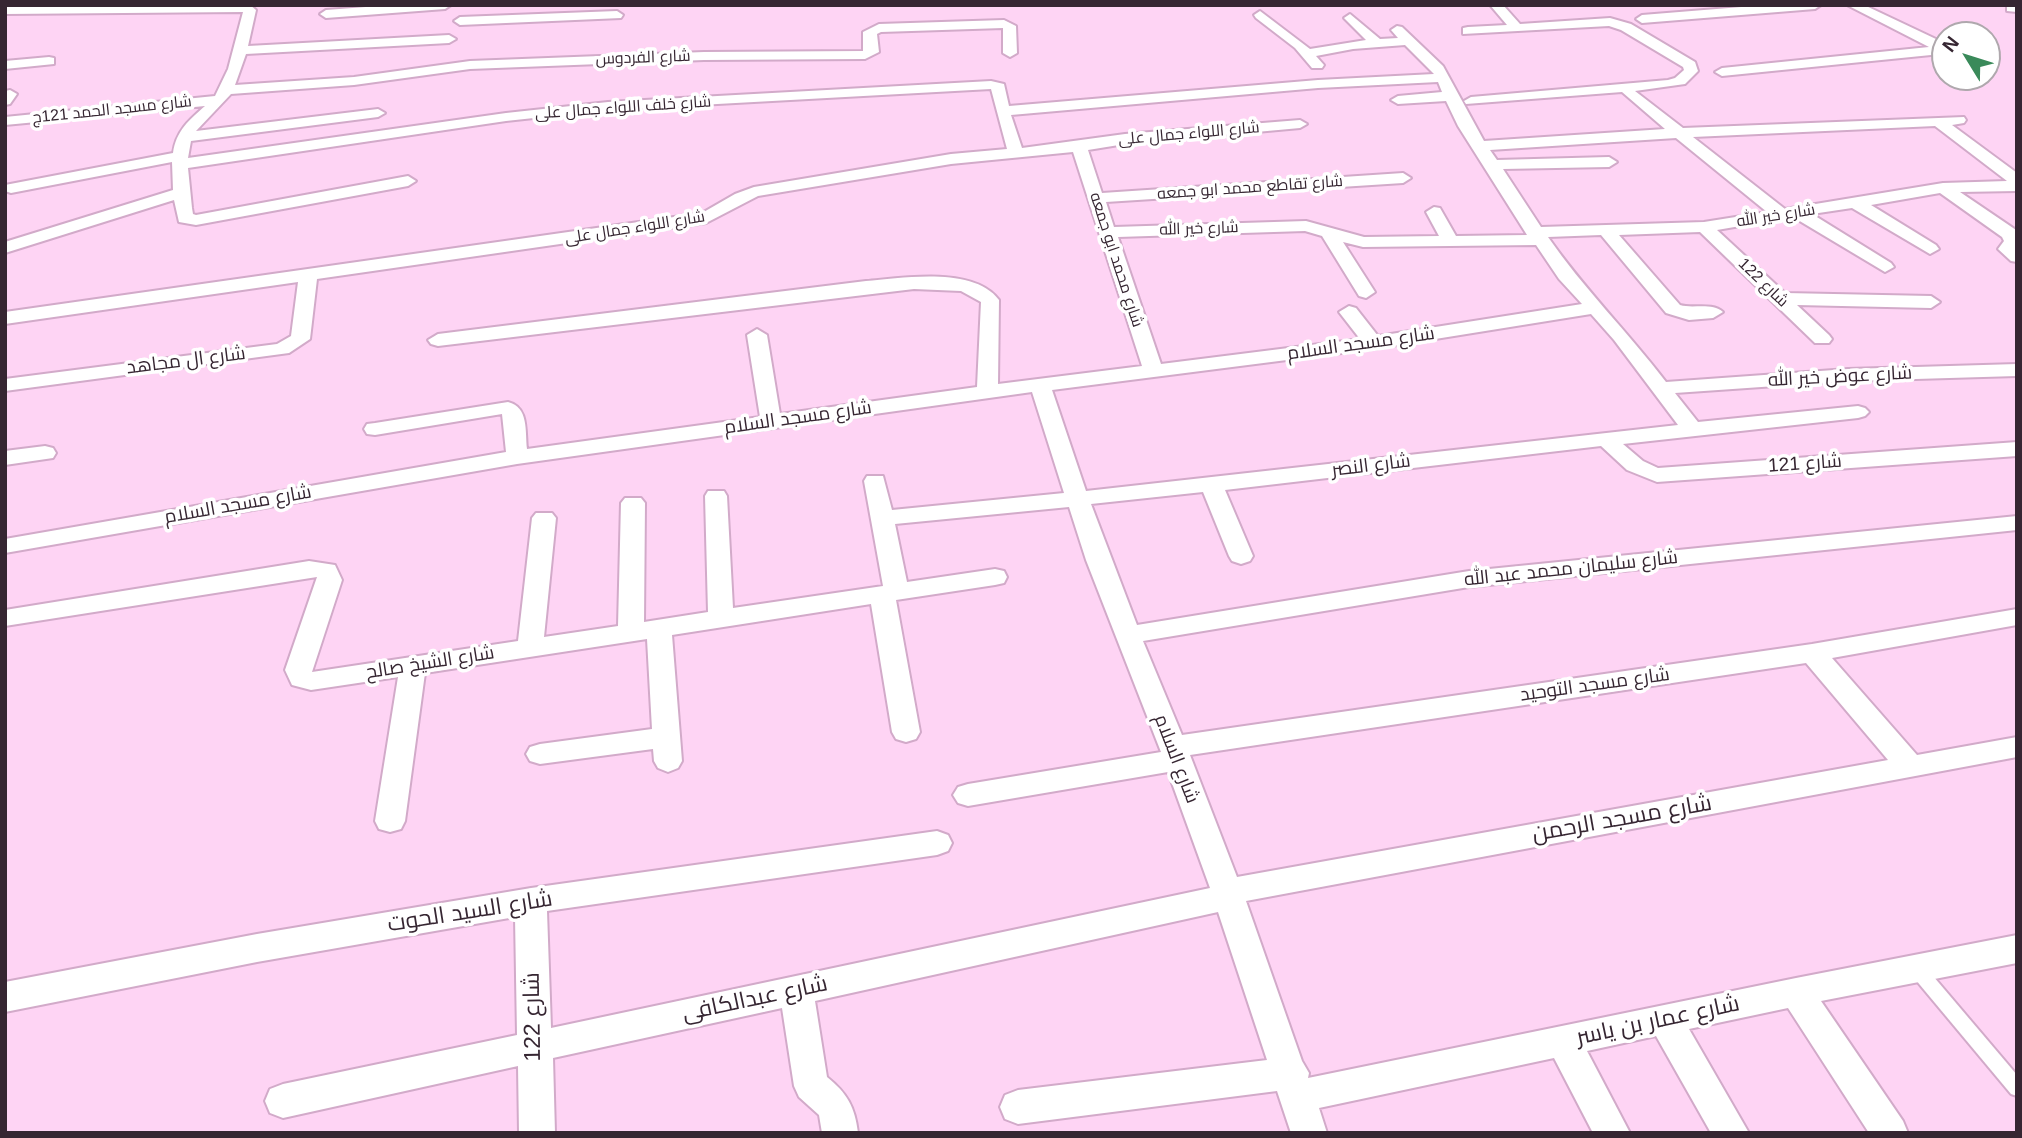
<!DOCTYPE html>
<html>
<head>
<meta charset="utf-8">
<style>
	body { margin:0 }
	#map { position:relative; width:2022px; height:1138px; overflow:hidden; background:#fed4f4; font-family:Helvetica,sans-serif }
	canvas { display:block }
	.frame { position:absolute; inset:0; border:7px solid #362632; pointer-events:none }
	.north { position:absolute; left:1931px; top:21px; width:70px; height:70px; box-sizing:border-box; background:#fff; border:2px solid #afa8ad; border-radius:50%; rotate:308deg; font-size:19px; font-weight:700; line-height:28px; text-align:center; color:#362632 }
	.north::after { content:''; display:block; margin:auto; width:24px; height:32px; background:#3a8a5a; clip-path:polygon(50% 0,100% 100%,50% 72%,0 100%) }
</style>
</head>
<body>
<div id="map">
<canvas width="2022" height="1138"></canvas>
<div class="frame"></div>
<div class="north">N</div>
</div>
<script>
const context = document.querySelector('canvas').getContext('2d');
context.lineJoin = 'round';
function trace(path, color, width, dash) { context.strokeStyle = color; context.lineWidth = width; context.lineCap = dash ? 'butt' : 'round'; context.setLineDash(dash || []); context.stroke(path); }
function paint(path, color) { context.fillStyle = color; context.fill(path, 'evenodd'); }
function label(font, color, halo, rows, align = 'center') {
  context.font = font + ' Helvetica,Cairo,sans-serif'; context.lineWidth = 7; context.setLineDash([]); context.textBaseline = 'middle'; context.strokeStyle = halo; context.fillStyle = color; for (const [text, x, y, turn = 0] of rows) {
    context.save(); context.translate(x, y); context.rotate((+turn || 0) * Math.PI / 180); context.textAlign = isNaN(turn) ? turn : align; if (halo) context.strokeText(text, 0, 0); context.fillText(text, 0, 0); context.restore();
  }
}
const lane = new Path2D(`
	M1916,961L1922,963L2017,1075V1096L2011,1094L1910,973L1908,968L1910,963Z`);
const street = new Path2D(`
	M250,5L256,10L248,46L449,35L456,39L449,43L246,54L235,85L354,77L470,61L704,52L863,51V32L879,24L1004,20L1016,26L1017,53L1010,57L1003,53V28L881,32L877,34L879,52L865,59L704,60L470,69L354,85L231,94L196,131L378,109L385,113L378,117L191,141L188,158L506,113L608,102L991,81L1004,84L1009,106L1318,80L1434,74L1405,45L1353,49L1316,56L1324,65L1322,68H1312L1295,48L1256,18L1254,15L1260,11L1310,49L1366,40L1344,18L1350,14L1380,39L1398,38L1391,30L1397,26L1402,27L1443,66L1484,141L1665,129L1622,92L1466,104L1464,101L1471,97L1668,80L1675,78L1684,70L1683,67L1621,30L1609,26L1463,34V28L1468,27L1507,25L1490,5H1503L1520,24L1610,18L1631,24L1695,62L1698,71L1685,84L1635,91L1683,128L1964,117L1966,120L1964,123L1952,125L2017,173V191L1960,192L2016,230L2017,262L2011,261L1998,249L2004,241L2002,237L1940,193L1871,205L1936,245L1939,249L1930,254L1852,208L1812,214L1891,263L1894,267L1885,272L1793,217L1717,230L1785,293L1931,296L1940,302L1931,308L1797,305L1829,335L1832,339L1829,343H1815L1700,232L1619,235L1680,305C1693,309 1712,302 1723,312L1713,318L1689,320L1666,313L1601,235L1548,237C1583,288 1628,332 1666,382L1848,369L2017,364V376L1848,381L1675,393L1698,422L1858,406L1865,408L1869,412L1865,416L1858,418L1623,444L1643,461L1658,468L2017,442V456L1657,482L1627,470L1601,446L1225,490L1253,556L1250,561L1241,564L1232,561L1229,556L1203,492L1091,504L1137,625L1469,571L2017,516V530L1469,587L1143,641L1182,735L1812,644L2017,609V625L1832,658L1917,755L2017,737V757L1246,901L1302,1061L1309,1073L1308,1078L1796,978L2017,935V963L1821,1001L1903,1121L1908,1133H1869L1788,1008L1689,1029L1749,1133H1711L1656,1036L1587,1051L1630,1133H1593L1554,1058L1319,1108L1327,1133H1291L1277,1091L1018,1124L1005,1119L1000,1107L1005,1095L1018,1090L1267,1060L1218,912L815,1001L827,1077C847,1093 855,1107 858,1133H822L819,1115L799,1097L794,1086L782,1008L553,1058L555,1133H519L518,1066L283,1118L270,1113L265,1101L270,1089L283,1084L517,1035L515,917L257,962L5,1012V982L257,934L531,888L937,831L948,835L952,843L948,851L937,855L547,911L551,1028L1210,888L1168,772L968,806L958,803L953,795L958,787L968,784L1161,752L1086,560L1069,507L895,524L907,582L995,569L1004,571L1007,577L1004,583L995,585L896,600L920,732L916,739L906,742L896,739L892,732L871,604L672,635L682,761L678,768L668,772L658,768L654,761L653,749L540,764L530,761L526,754L530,747L540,744L652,729L647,639L425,673L405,821L401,829L390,832L379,829L375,821L398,677L311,690L292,685L285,670L317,577L5,626V610L309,561L335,565L342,580L312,672L518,641L532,518L536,513H552L556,518L544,637L618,626L621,503L625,498H641L645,503L644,622L708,612L705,496L708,491H724L727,496L733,608L883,586L864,481L867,476H883L892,510L1064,493L1032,392L517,464L5,553V539L506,452L502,414L375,435L367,434L364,429L367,424L375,423L508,402C529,407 525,431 527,449L760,417L747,335L757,329L767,335L780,414L977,387L981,302L961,291L914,289L438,346L431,344L428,340L438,334L866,281C903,278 974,266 999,300L998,384L1142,366L1073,152L951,164L758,196L706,223L317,279L310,339L289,353L5,391V379L277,344L291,336L298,282L5,324V312L702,213L735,194L754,187L951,154L1007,149L991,89L608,110L506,121L188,168L192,208L193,214L196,215L408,176L416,181L408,186L196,225L179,222L174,200L5,253V242L173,190L172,162L11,193L5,191V185L173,153C176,131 189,120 205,106L5,125V117L215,96L228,69L243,12L5,14V6ZM1438,82L1442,92L1398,96L1391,100L1398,104L1446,101L1458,126L1527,235L1456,236L1440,208L1434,207L1426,212L1439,236L1364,237L1306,221L1114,227L1106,202L1403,183L1411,178L1403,173L1102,193L1088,150L1125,144L1300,128L1307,124L1300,120L1125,134L1022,148L1011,115L1318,88ZM1935,126L2007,181L1943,183L1785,209L1693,137ZM1676,138L1767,212L1704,222L1541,227L1503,169L1609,167L1617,162L1609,157L1497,160L1490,150ZM1305,231L1322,236L1359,296L1366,298L1375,292L1343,242L1363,247L1536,245L1559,279L1582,304L1378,336L1356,308L1349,306L1339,312L1360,339L1161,364L1118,237ZM1591,314L1614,340L1678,425L1086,491L1052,390L1373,349ZM1806,663L1888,760L1237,877L1190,755Z
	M392,5H451L445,9L326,18L320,14L326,10Z
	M1766,5H1821L1815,9L1642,23L1636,19L1642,15Z
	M1847,5H1864L1938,40L1944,48L1931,55L1722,76L1715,72L1722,68L1929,47Z
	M2007,5H2017V12L2007,11Z
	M617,11L623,15L621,18L460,25L454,21L460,17Z
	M49,57L54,58V64L5,69V61Z
	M10,90L17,94L10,104L5,105V91Z
	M45,446L53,448L56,453L53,458L5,465V451Z`);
const farStreetnames = [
	["شارع الفردوس",643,58,-2],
	["شارع خلف اللواء جمال على",623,108,-4],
	["شارع مسجد الحمد 121ج",112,110,-6],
	["شارع اللواء جمال على",1189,134,-5],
	["شارع تقاطع محمد ابو جمعه",1250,188,-4],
	["شارع خير الله",1776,216,-9],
	["شارع اللواء جمال على",635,228,-9],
	["شارع خير الله",1199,229,-2],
	["شارع محمد ابو جمعه",1116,260,72],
	["شارع 122",1763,283,44]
];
const streetNames = [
	["شارع مسجد السلام",1361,344,-8],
	["شارع ال مجاهد",186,361,-7],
	["شارع عوض خير الله",1840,377,-3],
	["شارع مسجد السلام",798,418,-8],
	["شارع 121",1805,464,-4],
	["شارع النصر",1371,466,-7],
	["شارع مسجد السلام",238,505,-10],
	["شارع سليمان محمد عبد الله",1571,569,-6],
	["شارع الشيخ صالح",430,663,-9],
	["شارع مسجد التوحيد",1595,685,-8],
	["شارع السلام",1176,759,69]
];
const nearStreetnames = [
	["شارع مسجد الرحمن",1622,819,-10],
	["شارع السيد الحوت",470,912,-9],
	["شارع عبدالكافى",755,999,-12],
	["شارع 122",533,1017,-91],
	["شارع عمار بن ياسر",1658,1021,-12]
];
trace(lane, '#d2aac9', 4);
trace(street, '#d2aac9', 4);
paint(lane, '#fff');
paint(street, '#fff');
label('16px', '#362632', '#fff', farStreetnames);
label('19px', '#362632', '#fff', streetNames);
label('23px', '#362632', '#fff', nearStreetnames);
</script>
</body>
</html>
